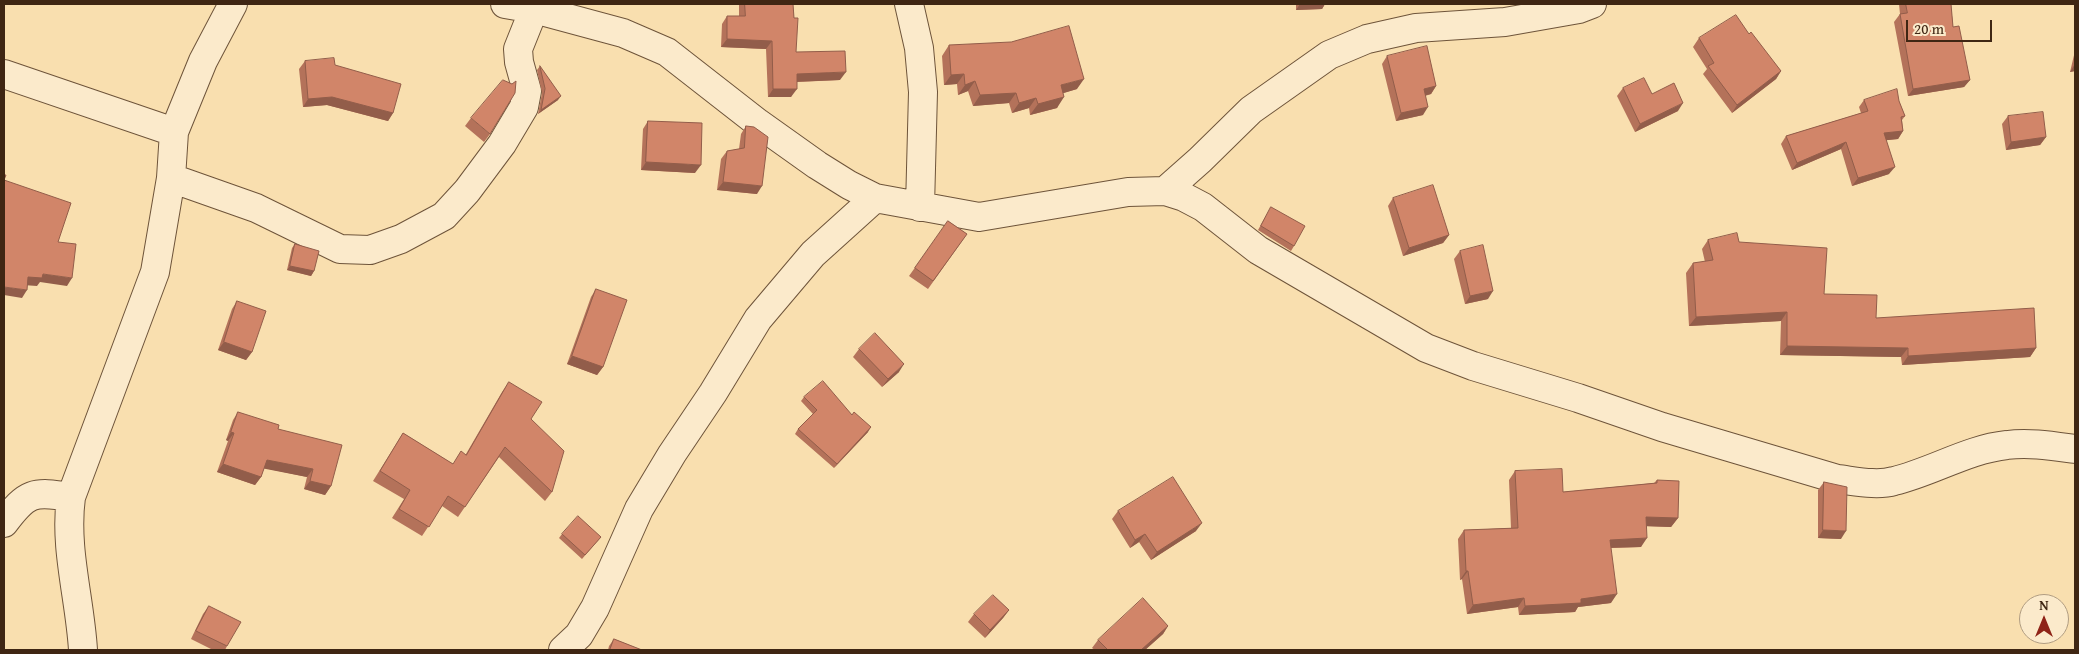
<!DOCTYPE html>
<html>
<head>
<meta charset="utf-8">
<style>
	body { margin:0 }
	#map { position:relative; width:2079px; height:654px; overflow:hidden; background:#f9dfaf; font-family:"Gentium Book Plus",serif }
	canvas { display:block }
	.frame { position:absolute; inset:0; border:5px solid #3f2613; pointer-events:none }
	.north { position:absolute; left:2019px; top:594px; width:50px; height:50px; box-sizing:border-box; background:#fbeacb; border:1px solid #b09c81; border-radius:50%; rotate:0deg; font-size:14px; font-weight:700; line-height:20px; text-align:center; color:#3f2613 }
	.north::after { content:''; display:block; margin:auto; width:18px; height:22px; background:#8f2418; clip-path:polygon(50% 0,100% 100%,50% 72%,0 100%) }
	.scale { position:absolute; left:1906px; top:20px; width:86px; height:22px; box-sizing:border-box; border:2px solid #3f2613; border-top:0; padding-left:6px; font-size:15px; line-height:18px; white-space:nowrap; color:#3f2613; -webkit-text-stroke:4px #fbeacb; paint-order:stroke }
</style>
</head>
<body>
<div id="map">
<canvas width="2079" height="654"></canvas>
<div class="frame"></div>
<div class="north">N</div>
<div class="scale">20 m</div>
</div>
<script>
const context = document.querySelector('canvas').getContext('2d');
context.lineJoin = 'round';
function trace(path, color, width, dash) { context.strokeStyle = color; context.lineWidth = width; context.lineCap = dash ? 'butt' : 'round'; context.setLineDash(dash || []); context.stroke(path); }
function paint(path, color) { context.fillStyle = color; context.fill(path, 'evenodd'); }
const minor = new Path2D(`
	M505,4L534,9L623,33L667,52L758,123L817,165L849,185L875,198L979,217L1128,192L1165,191L1184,197L1203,207L1258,250L1426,348L1473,366L1578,398L1662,427L1837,479C1855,481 1877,486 1894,481C1932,472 1968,449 2007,445C2029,442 2053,446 2075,449
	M909,4L919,48L923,92L920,207
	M4,74L174,132
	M171,178L256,208L340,249L370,250L401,239L444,216L467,191L502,144L524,107L527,91L519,62L518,49L534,9
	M1165,191L1200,160L1251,110L1329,55L1367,39L1416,28L1505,22L1579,9L1592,4
	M4,523C27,492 33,491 71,497
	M83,650C80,599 64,548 71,497L155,272L171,178L174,132L203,61L233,4
	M563,650L579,635L595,608L639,509L672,454L713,393L758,319L813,254L875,198`);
const wall = new Path2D(`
	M739,4H793L796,52L840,80L797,82L791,97H768L766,49L721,47L722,24L727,16H739Z
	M1296,4H1325L1322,9L1296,10Z
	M1899,4H1951L1953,27L1970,80L1964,87L1908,96L1894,22L1900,14Z
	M1749,34L1781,71L1776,79L1732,113L1703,74L1707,69L1693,47L1699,38Z
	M949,45L1077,89L1063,93L1057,108L1030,115L1029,108L1012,113L1009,103L973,106L968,91L958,95L957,84L944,85L942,56Z
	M2075,51V71L2070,72Z
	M1387,56L1436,86L1431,94L1425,96L1423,115L1396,121L1382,64Z
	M305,61L393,113L388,121L327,105L303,107L299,69Z
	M540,66L558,100L538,114L542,93L537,70Z
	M1623,88L1678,111L1635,132L1617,96Z
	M1864,100L1899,101L1905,116L1902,120L1903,131L1898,139L1886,140L1889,174L1852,186L1841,149L1792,170L1781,144L1786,136L1861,113L1859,107Z
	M2008,116L2046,137L2040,145L2006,150L2002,124Z
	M471,118L490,134L484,142L465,126Z
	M648,121L695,173L641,170L643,129Z
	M746,126L757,194L717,190L721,159L727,151L739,149L741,134Z
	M1393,198L1449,235L1443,243L1403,256L1388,206Z
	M1271,207L1294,246L1291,251L1258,230Z
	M948,221L967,234L928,289L909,276Z
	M1708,240L1739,242L1824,294L1876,318L2036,348L2030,357L1902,365L1901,357L1780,355L1781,321L1689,326L1686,273L1693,263L1705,262L1702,249Z
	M295,244L314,271L311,276L287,270L292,248Z
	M1460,251L1488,299L1465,304L1454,259Z
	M596,289L603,367L597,375L567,364L591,297Z
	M237,301L252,352L246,360L218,350L232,309Z
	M859,349L899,372L882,387L853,357Z
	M509,382L531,419L552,492L545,501L499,457L458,517L442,506L422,536L392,518L404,499L373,481L403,433L453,464L466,454L502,392Z
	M804,397L852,415L868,432L834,468L795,434L798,429L813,414L801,401Z
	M238,412L278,429L331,486L325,495L304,489L307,477L264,468L261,477L255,485L217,472L228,441L226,440L233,420Z
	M1515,471L1563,492L1654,483L1657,480L1678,518L1671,527L1647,526L1641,547L1611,548V603L1578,607L1575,612L1519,615L1518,607L1467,614L1462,579L1460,580L1458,539L1464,530L1511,528L1509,480Z
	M1824,482L1841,539L1818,538V490Z
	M1118,511L1196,531L1151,560L1139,542L1130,548L1112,519Z
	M562,534L601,537L582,559L559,538Z
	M209,606L227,646L225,650H213L191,639L203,614Z
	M1009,610L1003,618L985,638L968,622L974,614Z
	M1168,626L1163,634L1145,650H1095L1092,648L1098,640Z
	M614,639L642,650H608L609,646Z`);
const shadedWall = new Path2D(`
	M1300,4H1325L1322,9L1296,10Z
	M727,39L772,41L766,49L721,47Z
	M2075,64V71L2070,72Z
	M1781,71L1776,79L1732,113L1737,105Z
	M846,72L840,80L791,82L797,74Z
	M964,74L957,84L944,85L951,75Z
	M1084,79L1077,89L1054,96L1061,85Z
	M1970,80L1964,87L1908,96L1913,89Z
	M975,81L968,91L958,95L965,85Z
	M1436,86L1431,94L1418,97L1424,89Z
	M773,89H797L791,97H768Z
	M1016,93L1009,103L973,106L980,95Z
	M561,96L558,100L538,114L541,110Z
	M332,97L393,113L388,121L327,105L303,107L308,99Z
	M1064,97L1057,108L1030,115L1038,104Z
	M1036,98L1029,108L1012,113L1019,103Z
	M1683,103L1678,111L1635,132L1640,124Z
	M1428,107L1423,115L1396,121L1401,113Z
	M1903,131L1898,139L1879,141L1884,133Z
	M2046,137L2040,145L2006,150L2011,142Z
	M1846,142L1841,149L1792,170L1797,163Z
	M646,162L701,165L695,173L641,170Z
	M1895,167L1889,174L1852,186L1858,178Z
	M723,182L762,186L757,194L717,190Z
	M1449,235L1443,243L1403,256L1409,248Z
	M290,266L314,271L311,276L287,270Z
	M43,274L72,278L67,286L40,282L37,286L23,285L28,277Z
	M4,287L27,290L22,298L4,295Z
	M1493,291L1488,299L1465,304L1470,296Z
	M1787,312L1781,321L1689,326L1696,317Z
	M224,342L252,352L246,360L218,350Z
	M1787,346L1908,348L1901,357L1780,355Z
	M2036,348L2030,357L1902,365L1908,356Z
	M572,356L603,367L597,375L567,364Z
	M904,364L899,372L882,387L888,379Z
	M871,427L868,432L834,468L837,464Z
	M231,432L234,433L228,441L226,440Z
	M267,460L313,469L307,477L261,468Z
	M223,464L261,477L255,485L217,472Z
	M310,481L331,486L325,495L304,489Z
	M1646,517L1678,518L1671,527L1640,526Z
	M1202,523L1196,531L1151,560L1157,552Z
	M1823,530L1846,531L1841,539L1818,538Z
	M1145,534L1139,542L1130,548L1135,540Z
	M1647,538L1641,547L1603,548L1610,540Z
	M1466,571H1468L1462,579L1460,580Z
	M1617,594L1611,603L1578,607L1575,612L1519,615L1525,606Z
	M1524,598L1518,607L1467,614L1473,605Z
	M1009,610L1003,618L985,638L990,630Z
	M1168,626L1163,634L1145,650H1141Z`);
const building = new Path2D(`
	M745,4H793L794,18H798L796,52L845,51L846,72L797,74V89H773L772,41L727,39V16H745Z
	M1906,4H1951L1953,27L1959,26L1970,80L1913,89L1900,14L1907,13Z
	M1736,15L1749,34L1751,32L1781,71L1737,105L1708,66L1714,63L1699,38Z
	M1069,26L1084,79L1061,85L1064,97L1038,104L1036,98L1019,103L1016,93L980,95L975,81L965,85L964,74L951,75L949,45L1011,42Z
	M1427,46L1436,86L1424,89L1428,107L1401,113L1387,56Z
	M334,58L335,65L401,84L393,113L332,97L308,99L305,61Z
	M540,66L561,96L541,110L545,89Z
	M1644,78L1652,94L1674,83L1683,103L1640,124L1623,88Z
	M503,80L512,84L516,81L515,93L490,134L471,118Z
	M1897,89L1899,101L1905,116L1901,117L1903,131L1884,133L1895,167L1858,178L1846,142L1797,163L1786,136L1868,111L1864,100Z
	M2043,112L2046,137L2011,142L2008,116Z
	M648,121L702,123L701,165L646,162Z
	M746,126L754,127L768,137L762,186L723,182L727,151L744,148Z
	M4,175H6L4,180L71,203L58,242L76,244L72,278L43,274L42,278L28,277L27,290L4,287Z
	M1433,185L1449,235L1409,248L1393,198Z
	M1271,207L1305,226L1294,246L1261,226Z
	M948,221L967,234L933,281L915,268Z
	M1737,233L1739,242L1827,248L1824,294L1877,295L1876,318L2034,308L2036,348L1908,356V348L1787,346V312L1696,317L1693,263L1713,260L1708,240Z
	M295,244L319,251L314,271L290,266Z
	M1483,245L1493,291L1470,296L1460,251Z
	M596,289L627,300L603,367L572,356Z
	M237,301L266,311L252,352L224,342Z
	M875,333L904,364L888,379L859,349Z
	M823,381L852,415L854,412L871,427L837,464L798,429L817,410L804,397Z
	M509,382L542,402L531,419L564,451L552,492L505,447L465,507L448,496L429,527L399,509L410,490L380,471L403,433L453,464L461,451L466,455Z
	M238,412L279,425L278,429L342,445L331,486L310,481L313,469L267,460L261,477L223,464L234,433L231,432Z
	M1562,469L1563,492L1657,483V480L1679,481L1678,518L1646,517L1647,538L1610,540L1617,594L1581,599V603L1525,606L1524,598L1473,605L1468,571H1466L1464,530L1518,528L1515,471Z
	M1173,477L1202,523L1157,552L1145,534L1135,540L1118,511Z
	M1824,482L1847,487L1846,531L1823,530Z
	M578,516L601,537L585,555L562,534Z
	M993,595L1009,610L990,630L974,614Z
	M1143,598L1168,626L1141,650H1108L1098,640Z
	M209,606L241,622L227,646L196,631Z
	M614,639L642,650H610Z`);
trace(minor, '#6e543a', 30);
trace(minor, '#fbeacb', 28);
paint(wall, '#b4725a');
paint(shadedWall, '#925d4a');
paint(building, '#d18569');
trace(building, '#925d4a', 1);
</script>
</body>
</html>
